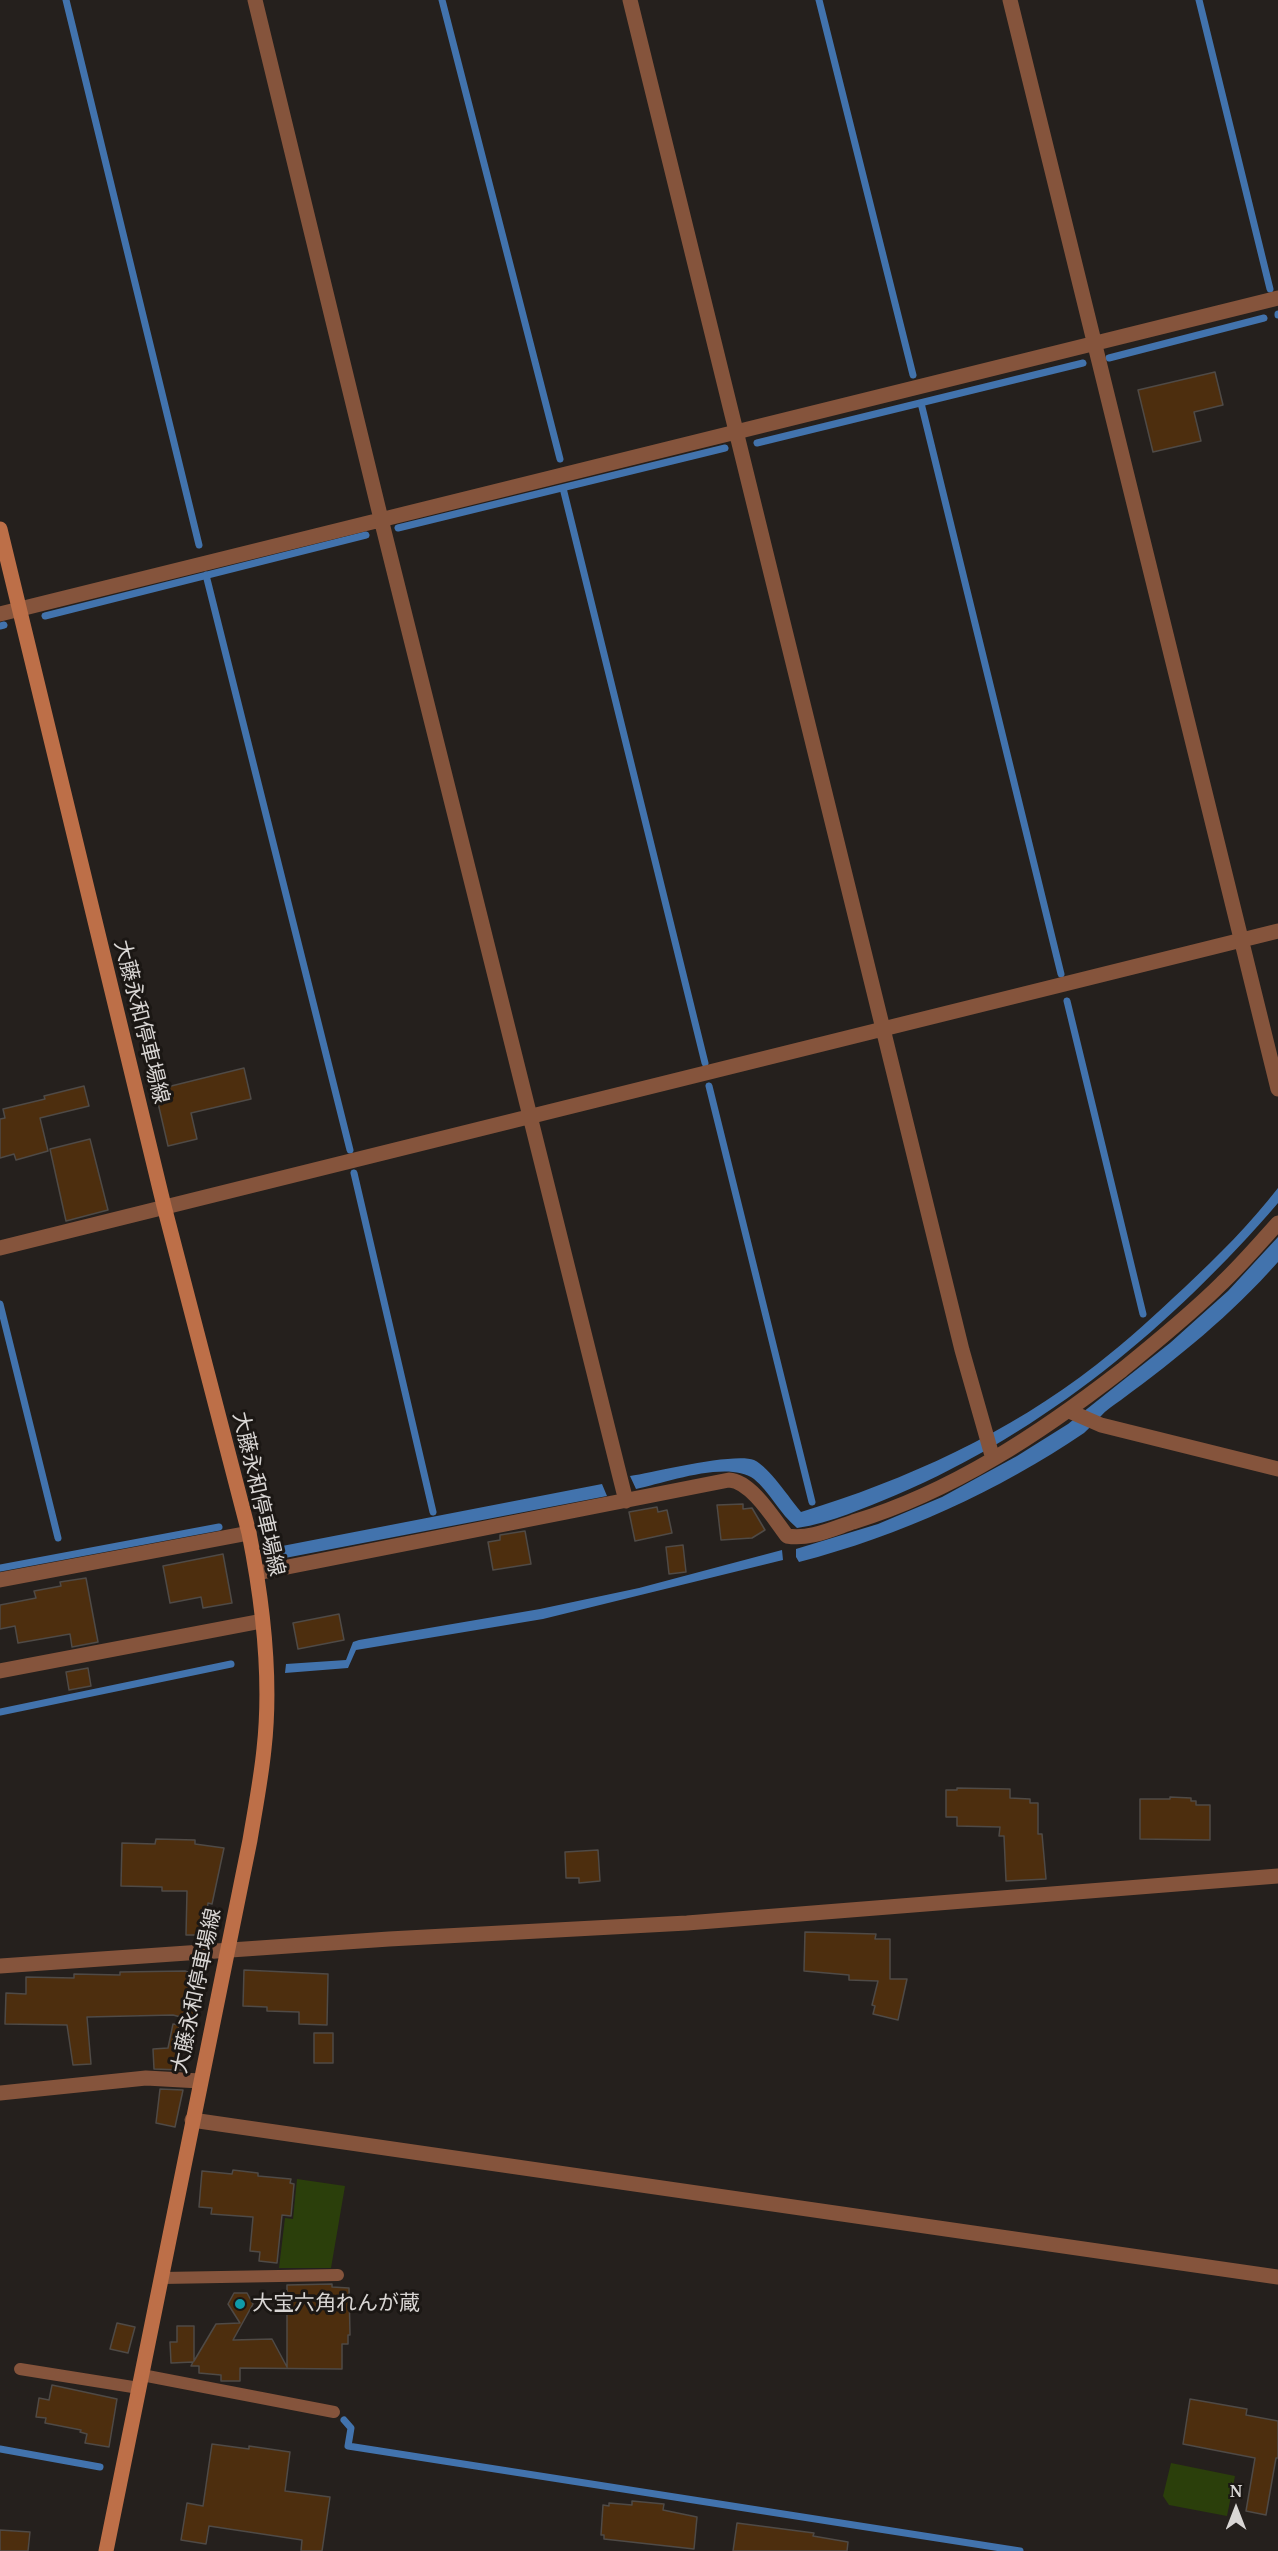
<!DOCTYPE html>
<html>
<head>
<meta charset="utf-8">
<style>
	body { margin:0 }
	#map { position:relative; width:1278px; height:2551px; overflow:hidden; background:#25201d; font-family:"Noto Serif",serif }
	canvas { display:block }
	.north { position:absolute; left:1206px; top:2479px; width:60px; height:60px; -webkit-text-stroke:4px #1b1714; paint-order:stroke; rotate:0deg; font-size:16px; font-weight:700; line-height:24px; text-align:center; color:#d9d6d4 }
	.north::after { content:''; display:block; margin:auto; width:21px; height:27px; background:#d9d6d4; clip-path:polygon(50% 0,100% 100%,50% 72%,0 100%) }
</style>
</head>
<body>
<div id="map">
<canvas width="1278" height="2551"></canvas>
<div class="north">N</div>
</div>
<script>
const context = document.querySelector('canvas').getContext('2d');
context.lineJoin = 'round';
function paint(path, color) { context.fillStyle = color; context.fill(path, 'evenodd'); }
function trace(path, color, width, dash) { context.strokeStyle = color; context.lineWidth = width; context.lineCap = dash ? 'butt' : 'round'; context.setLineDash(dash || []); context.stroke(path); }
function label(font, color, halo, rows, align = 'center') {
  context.font = font + ' "Noto Serif","Noto Sans JP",serif'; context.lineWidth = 6; context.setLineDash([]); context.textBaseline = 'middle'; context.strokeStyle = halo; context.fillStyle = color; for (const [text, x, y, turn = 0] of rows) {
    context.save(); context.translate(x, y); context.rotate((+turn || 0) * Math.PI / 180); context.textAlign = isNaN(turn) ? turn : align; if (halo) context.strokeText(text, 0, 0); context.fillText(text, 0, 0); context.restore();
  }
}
const green = new Path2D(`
	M297,2179L345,2186L331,2268H279L285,2218L293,2219Z
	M1171,2463L1235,2476L1227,2516L1169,2505L1163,2496Z`);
const water = new Path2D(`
	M1278,1188V1203C1173,1325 1045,1432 896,1495C864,1508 831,1523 797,1528C780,1514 769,1491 754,1479C727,1460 666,1483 636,1489L630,1476C654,1472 735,1452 754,1460C769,1467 790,1499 801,1512C906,1480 1009,1433 1096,1365C1127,1341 1156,1314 1185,1287C1218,1256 1250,1224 1278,1188Z
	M1278,1237V1262C1231,1315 1178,1358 1121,1400C1114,1405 1106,1410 1100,1417C1094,1422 1090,1428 1084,1433C998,1491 900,1536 799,1562L796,1557V1549L878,1524L942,1497L1017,1456L1068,1424L1170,1343L1228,1291Z
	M602,1484L607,1496L285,1558L279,1553L277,1547Z
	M782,1550L783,1560L543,1619L356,1650L348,1668L285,1673L286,1664L346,1660L353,1642L359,1640L540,1609L639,1588Z`);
const stream = new Path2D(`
	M66,0L199,545
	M442,0L560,459
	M819,0L913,375
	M1199,0L1270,289
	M1278,314V315
	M1109,358L1264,318
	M921,403L1061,974
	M757,443L1083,363
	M563,488L705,1063
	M398,528L725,448
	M206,575L350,1150
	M45,616L366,535
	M0,626L4,625
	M1067,1001L1143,1314
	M709,1086L812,1502
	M354,1173L433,1512
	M0,1304L58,1538
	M0,1568L219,1527
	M0,1712L231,1664
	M344,2420L351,2428L348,2446L1020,2551
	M0,2449L100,2467`);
const building = new Path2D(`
	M1215,372L1223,405L1194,412L1201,441L1153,452L1138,390Z
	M244,1068L251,1099L191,1113L197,1139L168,1146L155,1090Z
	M84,1086L89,1106L40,1118L48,1151L16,1160L14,1154L0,1158V1119L5,1118L3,1109L45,1099L44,1096Z
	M90,1139L108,1210L66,1221L50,1149Z
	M743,1504V1509L752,1508L765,1530L752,1538L721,1540L717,1505Z
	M657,1507L658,1512L667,1510L672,1533L635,1541L629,1512Z
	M525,1531L531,1564L493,1570L488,1542L500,1540V1535Z
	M683,1545L686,1572L669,1574L666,1547Z
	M223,1554L232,1603L203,1608L201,1597L170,1603L163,1566Z
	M86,1578L98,1642L72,1647L70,1634L18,1643L15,1626L0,1629V1605L36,1598L34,1591L61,1586L60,1582Z
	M339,1614L344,1640L298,1649L293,1623Z
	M88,1668L91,1686L69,1690L66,1672Z
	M957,1788L1010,1789V1798L1030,1799V1803H1038V1834H1042L1046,1879L1006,1881L1004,1836H999L1000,1827L957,1826V1817H946V1790H957Z
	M1170,1797L1191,1798V1801H1196V1805H1210V1840L1140,1839V1799H1170Z
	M156,1839L195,1840V1844L224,1848L212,1904L208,1903L204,1935H186L187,1891H162V1887L121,1886L122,1843L155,1844Z
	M598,1850L600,1881L579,1883V1878H566L565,1852Z
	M805,1932L876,1934L875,1939H890V1979H907L898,2020L873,2014L875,2006L872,2005L878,1981L849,1980V1975L804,1971Z
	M244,1970L328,1974L327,2025L299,2024V2012L267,2011V2007L243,2006Z
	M185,1971L205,1978L196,2021L173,2015L87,2017L91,2064L73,2065L67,2025L5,2024L6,1993L26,1994V1977L74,1978V1974L120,1975V1972Z
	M173,2024L179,2025L182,2070L154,2069L153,2049L168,2048Z
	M314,2033H333V2063H314Z
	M160,2089L183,2090L175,2127L156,2123Z
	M233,2170L258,2173V2176L291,2179L290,2183L294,2184L291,2216L282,2215L277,2263L259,2261L260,2252L250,2251L253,2217L211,2214L212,2208L199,2207L202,2171L232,2174Z
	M332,2284V2287L349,2288L350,2335H348V2344H342V2369L240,2368V2381H221V2375L199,2373V2366H191L193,2362L171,2363L170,2342H177V2326H194V2361L216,2324L240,2323L228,2304L234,2293H247L253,2304L233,2340L272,2339L287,2367V2285Z
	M117,2323L135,2327L128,2353L110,2349Z
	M52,2385L117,2399L109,2447L85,2443L87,2434L80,2432L81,2430L45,2423L46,2418L36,2417L39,2398L49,2400Z
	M1190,2399L1247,2409L1246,2415L1278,2421V2458H1276L1266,2515L1246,2511L1255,2458L1183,2444Z
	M212,2444L249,2449V2446L290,2452L285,2491L330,2497L322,2551H301L302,2540L209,2526L206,2544L181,2540L187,2503L203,2506Z
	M632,2501L664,2504L663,2510L697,2517L694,2549L604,2539V2535H601L603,2505L609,2506V2503L632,2505Z
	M737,2523L814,2533L813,2536L848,2542L847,2551H733Z
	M0,2530L30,2532L28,2551H0Z`);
const lane = new Path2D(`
	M162,2278L338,2275
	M20,2369L139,2388
	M142,2375L334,2412`);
const street = new Path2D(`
	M255,0L381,519L626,1501
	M630,0L962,1350L993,1459
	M1010,0L1278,1089
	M0,614L1278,298
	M0,1248L1278,931
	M1069,1411L1101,1425L1278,1469
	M257,1573L729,1480C751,1481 774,1519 787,1536C809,1540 832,1529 853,1522C952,1492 1041,1433 1122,1370C1156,1342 1191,1314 1222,1283C1242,1264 1260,1243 1278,1223
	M0,1580L249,1533
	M0,1671L262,1621
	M0,1966L389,1939L687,1923L1278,1876
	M0,2093L146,2078L200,2081
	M192,2120L1278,2277`);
const secondary = new Path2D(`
	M0,529L164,1206L249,1533C263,1603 272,1678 264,1749C261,1779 255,1810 250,1840L106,2551`);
const markers = [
	[240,2304,6,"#0f9aa8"]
];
const streetNames = [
	["大藤永和停車場線",141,1022,76],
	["大藤永和停車場線",258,1494,77],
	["大藤永和停車場線",197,1991,-78]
];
const poiNames = [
	["大宝六角れんが蔵",252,2304]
];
paint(green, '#2b3f0b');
paint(water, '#4273ad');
trace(stream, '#4273ad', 7);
paint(building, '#4d2e0e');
trace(building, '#4f4a46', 1.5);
trace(lane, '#85543c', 12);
trace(street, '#85543c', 15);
trace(secondary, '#bd6f48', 15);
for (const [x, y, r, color] of markers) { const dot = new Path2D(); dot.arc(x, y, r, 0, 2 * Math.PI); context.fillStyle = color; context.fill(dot); trace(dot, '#1b1714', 2); }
label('21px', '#d9d6d4', '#1b1714', streetNames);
label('21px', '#d9d6d4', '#1b1714', poiNames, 'left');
</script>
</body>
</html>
